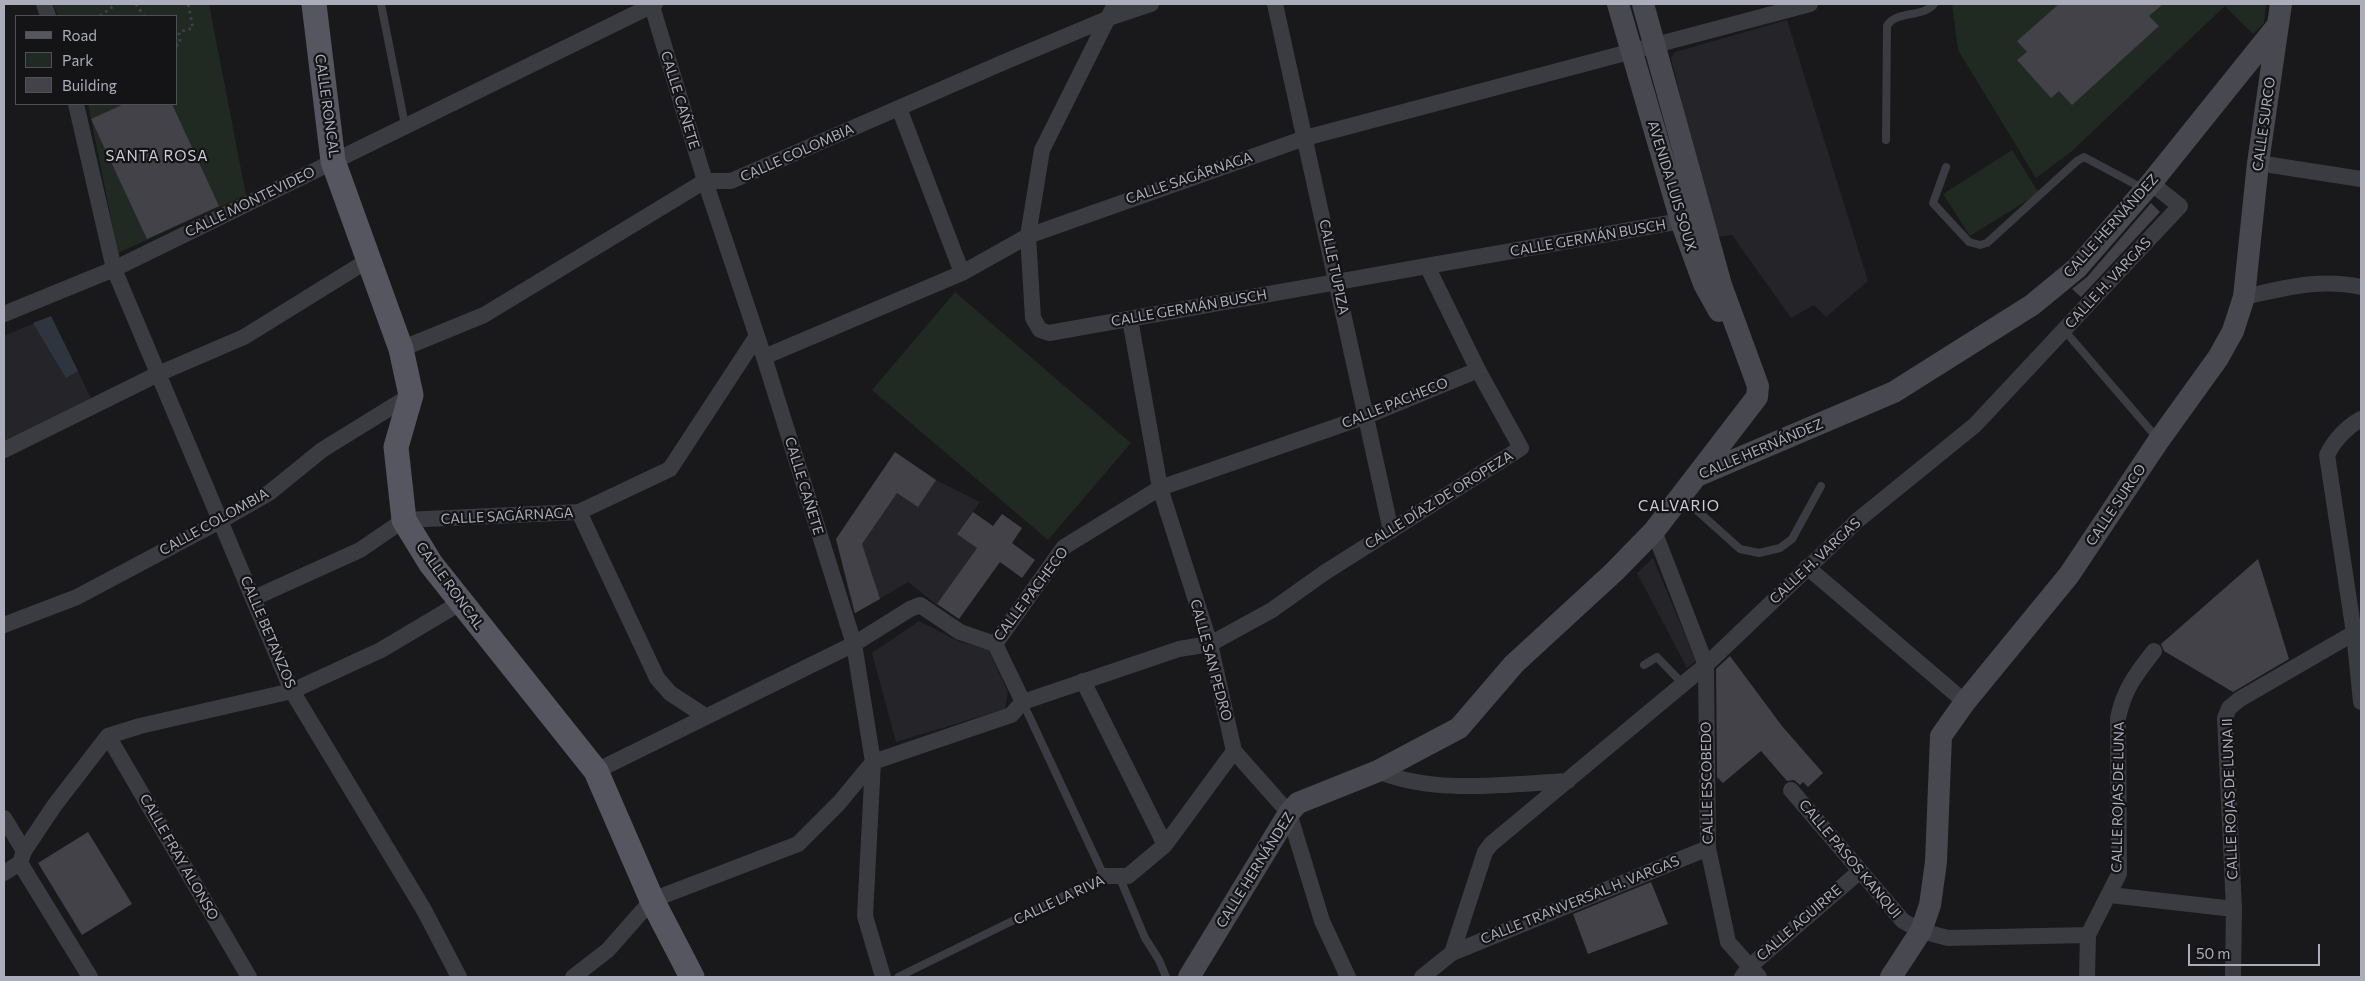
<!DOCTYPE html>
<html>
<head>
<meta charset="utf-8">
<style>
	body { margin:0 }
	#map { position:relative; width:2365px; height:981px; overflow:hidden; background:#19181b; font-family:Commissioner,sans-serif }
	canvas { display:block }
	.frame { position:absolute; inset:0; border:5px solid #abadba; pointer-events:none }
	.legend { position:absolute; left:15px; top:15px; width:162px; height:90px; box-sizing:border-box; background:#141316; border:1px solid #505158; margin:0; padding:6px 9px; list-style:none; font-size:15px; color:#abadba }
	.legend li { display:flex; align-items:center; gap:10px; height:25px }
	.legend b { width:25px; border:1px solid #505158 }
	.scale { position:absolute; left:2188px; top:944px; width:132px; height:22px; box-sizing:border-box; border:2px solid #abadba; border-top:0; padding-left:6px; font-size:15px; line-height:18px; white-space:nowrap; color:#abadba; -webkit-text-stroke:4px #141316; paint-order:stroke }
</style>
</head>
<body>
<div id="map">
<canvas width="2365" height="981"></canvas>
<div class="frame"></div>
<ul class="legend">
<li><b style="height:6px;background:#55565f"></b>Road</li>
<li><b style="height:14px;background:#202922"></b>Park</li>
<li><b style="height:14px;background:#434248"></b>Building</li>
</ul>
<div class="scale">50 m</div>
</div>
<script>
const context = document.querySelector('canvas').getContext('2d');
context.lineJoin = 'round';
function paint(path, color) { context.fillStyle = color; context.fill(path, 'evenodd'); }
function trace(path, color, width, dash) { context.strokeStyle = color; context.lineWidth = width; context.lineCap = dash ? 'butt' : 'round'; context.setLineDash(dash || []); context.stroke(path); }
function label(font, color, halo, rows, align = 'center') {
  context.font = font + ' Commissioner,sans-serif'; context.lineWidth = 4.5; context.setLineDash([]); context.textBaseline = 'middle'; context.strokeStyle = halo; context.fillStyle = color; for (const [text, x, y, turn = 0] of rows) {
    context.save(); context.translate(x, y); context.rotate((+turn || 0) * Math.PI / 180); context.textAlign = isNaN(turn) ? turn : align; if (halo) context.strokeText(text, 0, 0); context.fillText(text, 0, 0); context.restore();
  }
}
const built = new Path2D(`
	M1787,20L1868,281L1826,317L1814,305L1791,318L1732,235L1715,237L1671,58L1675,52Z
	M51,316L91,398L4,441V336Z
	M895,452L936,480L980,502L958,532L977,548L937,605L908,582L854,614L836,539Z
	M1653,558L1696,661L1687,668L1637,573Z
	M919,621L960,642L988,649L1008,692L1005,709L896,742L872,653Z`);
const green = new Path2D(`
	M53,4H209L246,195L118,253L88,104H176V16H58Z
	M1952,4H2266L2264,23L2253,34L2225,6L2072,151L2036,178L1958,50Z
	M2012,150L2039,193L1970,236L1943,194Z
	M955,292L1131,443L1048,540L872,390Z`);
const water = new Path2D(`
	M51,316L78,371L66,378L33,323Z`);
const building = new Path2D(`
	M2059,4H2163L2149,16L2159,26L2072,105L2059,91L2051,98L2017,60L2027,52L2017,41Z
	M124,104H172L219,206L147,239L91,119Z
	M2151,203L2160,212L2081,297L2072,289L2087,277Z
	M895,452L936,480L918,507L897,493L862,544L880,599L855,613L836,539Z
	M973,512L993,526L1002,514L1022,528L1012,543L1035,560L1022,578L1000,562L959,619L937,604L977,548L957,534Z
	M2258,559L2289,659L2233,692L2164,651L2161,644Z
	M1730,656L1782,726L1823,773L1808,787L1803,782L1800,785L1794,780L1787,781L1761,751L1723,783L1717,777L1716,669Z
	M88,832L132,904L82,935L38,863Z
	M1651,882L1668,924L1588,954L1573,914Z`);
const path = new Path2D(`
	M136,4L144,16
	M100,16L116,4
	M176,46L180,43L179,32L193,28L188,4`);
const service = new Path2D(`
	M381,4L405,125
	M1886,140L1887,26C1896,10 1923,18 1934,4
	M1946,167L1933,203L1969,242L1980,245L1987,243L2077,161L2084,157L2144,189
	M2064,330L2158,439
	M1682,497L1740,549L1759,553L1780,548L1792,539L1821,486
	M1644,665L1657,657L1683,684
	M1119,876L1145,938L1159,960L1166,977
	M898,977L1104,876L1023,703`);
const minor = new Path2D(`
	M44,4L48,16
	M1115,4L1042,150L1028,236L1033,318L1040,330L1049,333L1681,221
	M1275,4L1391,531
	M652,6L705,181L764,357L854,644L873,762L865,916L883,977
	M76,104L114,269L292,691L424,910L459,977
	M899,108L962,273
	M2258,163L2361,179
	M2244,297C2285,288 2319,278 2361,287
	M4,314L114,269L655,4
	M1130,319L1160,488L1210,644L1234,751L1289,813L1322,921L1348,977
	M401,349L484,315L705,181H731L1002,63L1109,18L1151,4
	M764,357L962,273L1028,236L1305,138L1810,4
	M2361,419C2345,428 2335,439 2327,455L2354,633L2361,702
	M4,450L158,374L244,337L370,259
	M579,512L657,678L670,693L705,716
	M1654,531L1706,665L1708,848L1728,942L1759,977
	M1807,567L1965,702
	M254,598L360,550L404,520L579,512L670,469L757,336
	M4,625L77,597L220,521L269,493L322,450L411,395
	M1083,681L1165,845
	M1023,702L1179,649L1210,644L1272,610L1324,573L1521,448L1478,370L1428,268
	M108,736L249,977
	M596,771L854,644L910,609L920,605L960,632L995,644L1064,547L1160,488L1364,417L1478,370
	M1378,771C1433,795 1509,784 1568,781
	M1791,790L1903,921L1921,931L1948,938L2088,935
	M4,818L24,851
	M20,863L90,977
	M4,873L20,863L24,851L54,806L108,736L140,726L292,691L381,650L460,603
	M1104,876H1128L1165,845L1234,751
	M2110,895L2234,909
	M1452,953L1485,852L1491,844L1706,665L1858,520L1975,425L2180,206L2151,183
	M573,977L608,950L652,900L798,844L839,803L873,762L1011,715L1023,702L995,644
	M1422,977L1452,953L1708,848
	M1742,977L1749,967L1859,872
	M2087,977L2088,935L2119,874L2118,718C2124,689 2136,674 2154,651
	M2233,977L2234,909L2225,718L2229,708L2240,699L2354,633`);
const secondary = new Path2D(`
	M1618,4L1681,221L1704,284L1719,311
	M1697,476L1894,392L2032,305L2077,268L2151,183L2278,25
	M1189,977L1289,813L1298,803L1378,771L1459,728L1514,664L1614,572L1654,531L1757,397L1758,386L1721,285L1643,4
	M1891,977L1921,931L1930,905L1936,862L1941,736L1965,702L2069,575L2159,440L2218,358L2233,331L2244,297L2258,163L2281,4`);
const primary = new Path2D(`
	M314,4L333,161L401,349L411,395L396,447L404,520L431,564L596,771L652,900L692,977`);
const streetNames = [
	["CALLE CAÑETE",680,100,73],
	["CALLE RONCAL",327,106,82],
	["CALLE SURCO",2264,124,-82],
	["CALLE COLOMBIA",797,153,-24],
	["CALLE SAGÁRNAGA",1189,178,-19],
	["AVENIDA LUIS SOUX",1672,186,73],
	["CALLE MONTEVIDEO",250,202,-26],
	["CALLE HERNÁNDEZ",2111,226,-48],
	["CALLE GERMÁN BUSCH",1588,238,-10],
	["CALLE TUPIZA",1334,267,78],
	["CALLE H. VARGAS",2108,283,-47],
	["CALLE GERMÁN BUSCH",1189,308,-10],
	["CALLE PACHECO",1395,403,-22],
	["CALLE HERNÁNDEZ",1761,449,-23],
	["CALLE CAÑETE",804,486,73],
	["CALLE DÍAZ DE OROPEZA",1439,500,-32],
	["CALLE SURCO",2116,505,-56],
	["CALLE SAGÁRNAGA",507,516,-3],
	["CALLE COLOMBIA",214,522,-29],
	["CALLE H. VARGAS",1815,561,-43],
	["CALLE RONCAL",450,586,54],
	["CALLE PACHECO",1031,594,-53],
	["CALLE BETANZOS",268,632,67],
	["CALLE SAN PEDRO",1211,660,75],
	["CALLE ESCOBEDO",1707,783,-91],
	["CALLE ROJAS DE LUNA",2118,797,-89],
	["CALLE ROJAS DE LUNA II",2230,799,-92],
	["CALLE FRAY ALONSO",179,857,60],
	["CALLE PASOS KANQUI",1850,859,50],
	["CALLE HERNÁNDEZ",1255,870,-58],
	["CALLE LA RIVA",1059,900,-25],
	["CALLE TRANVERSAL H. VARGAS",1580,900,-22],
	["CALLE AGUIRRE",1799,923,-41]
];
const neighbourhoodNames = [
	["SANTA ROSA",157,156],
	["CALVARIO",1679,506]
];
paint(built, '#252428');
paint(green, '#202922');
paint(water, '#2e353f');
paint(building, '#434248');
trace(path, '#3f4047', 3, [2.5, 4]);
trace(service, '#3b3b42', 8);
trace(minor, '#3b3b42', 16);
trace(secondary, '#474850', 22);
trace(primary, '#55565f', 25);
label('14px', '#abadba', '#141316', streetNames);
context.letterSpacing = '1px';
label('15px', '#cccdd6', '#141316', neighbourhoodNames);
context.letterSpacing = '0px';
</script>
</body>
</html>
